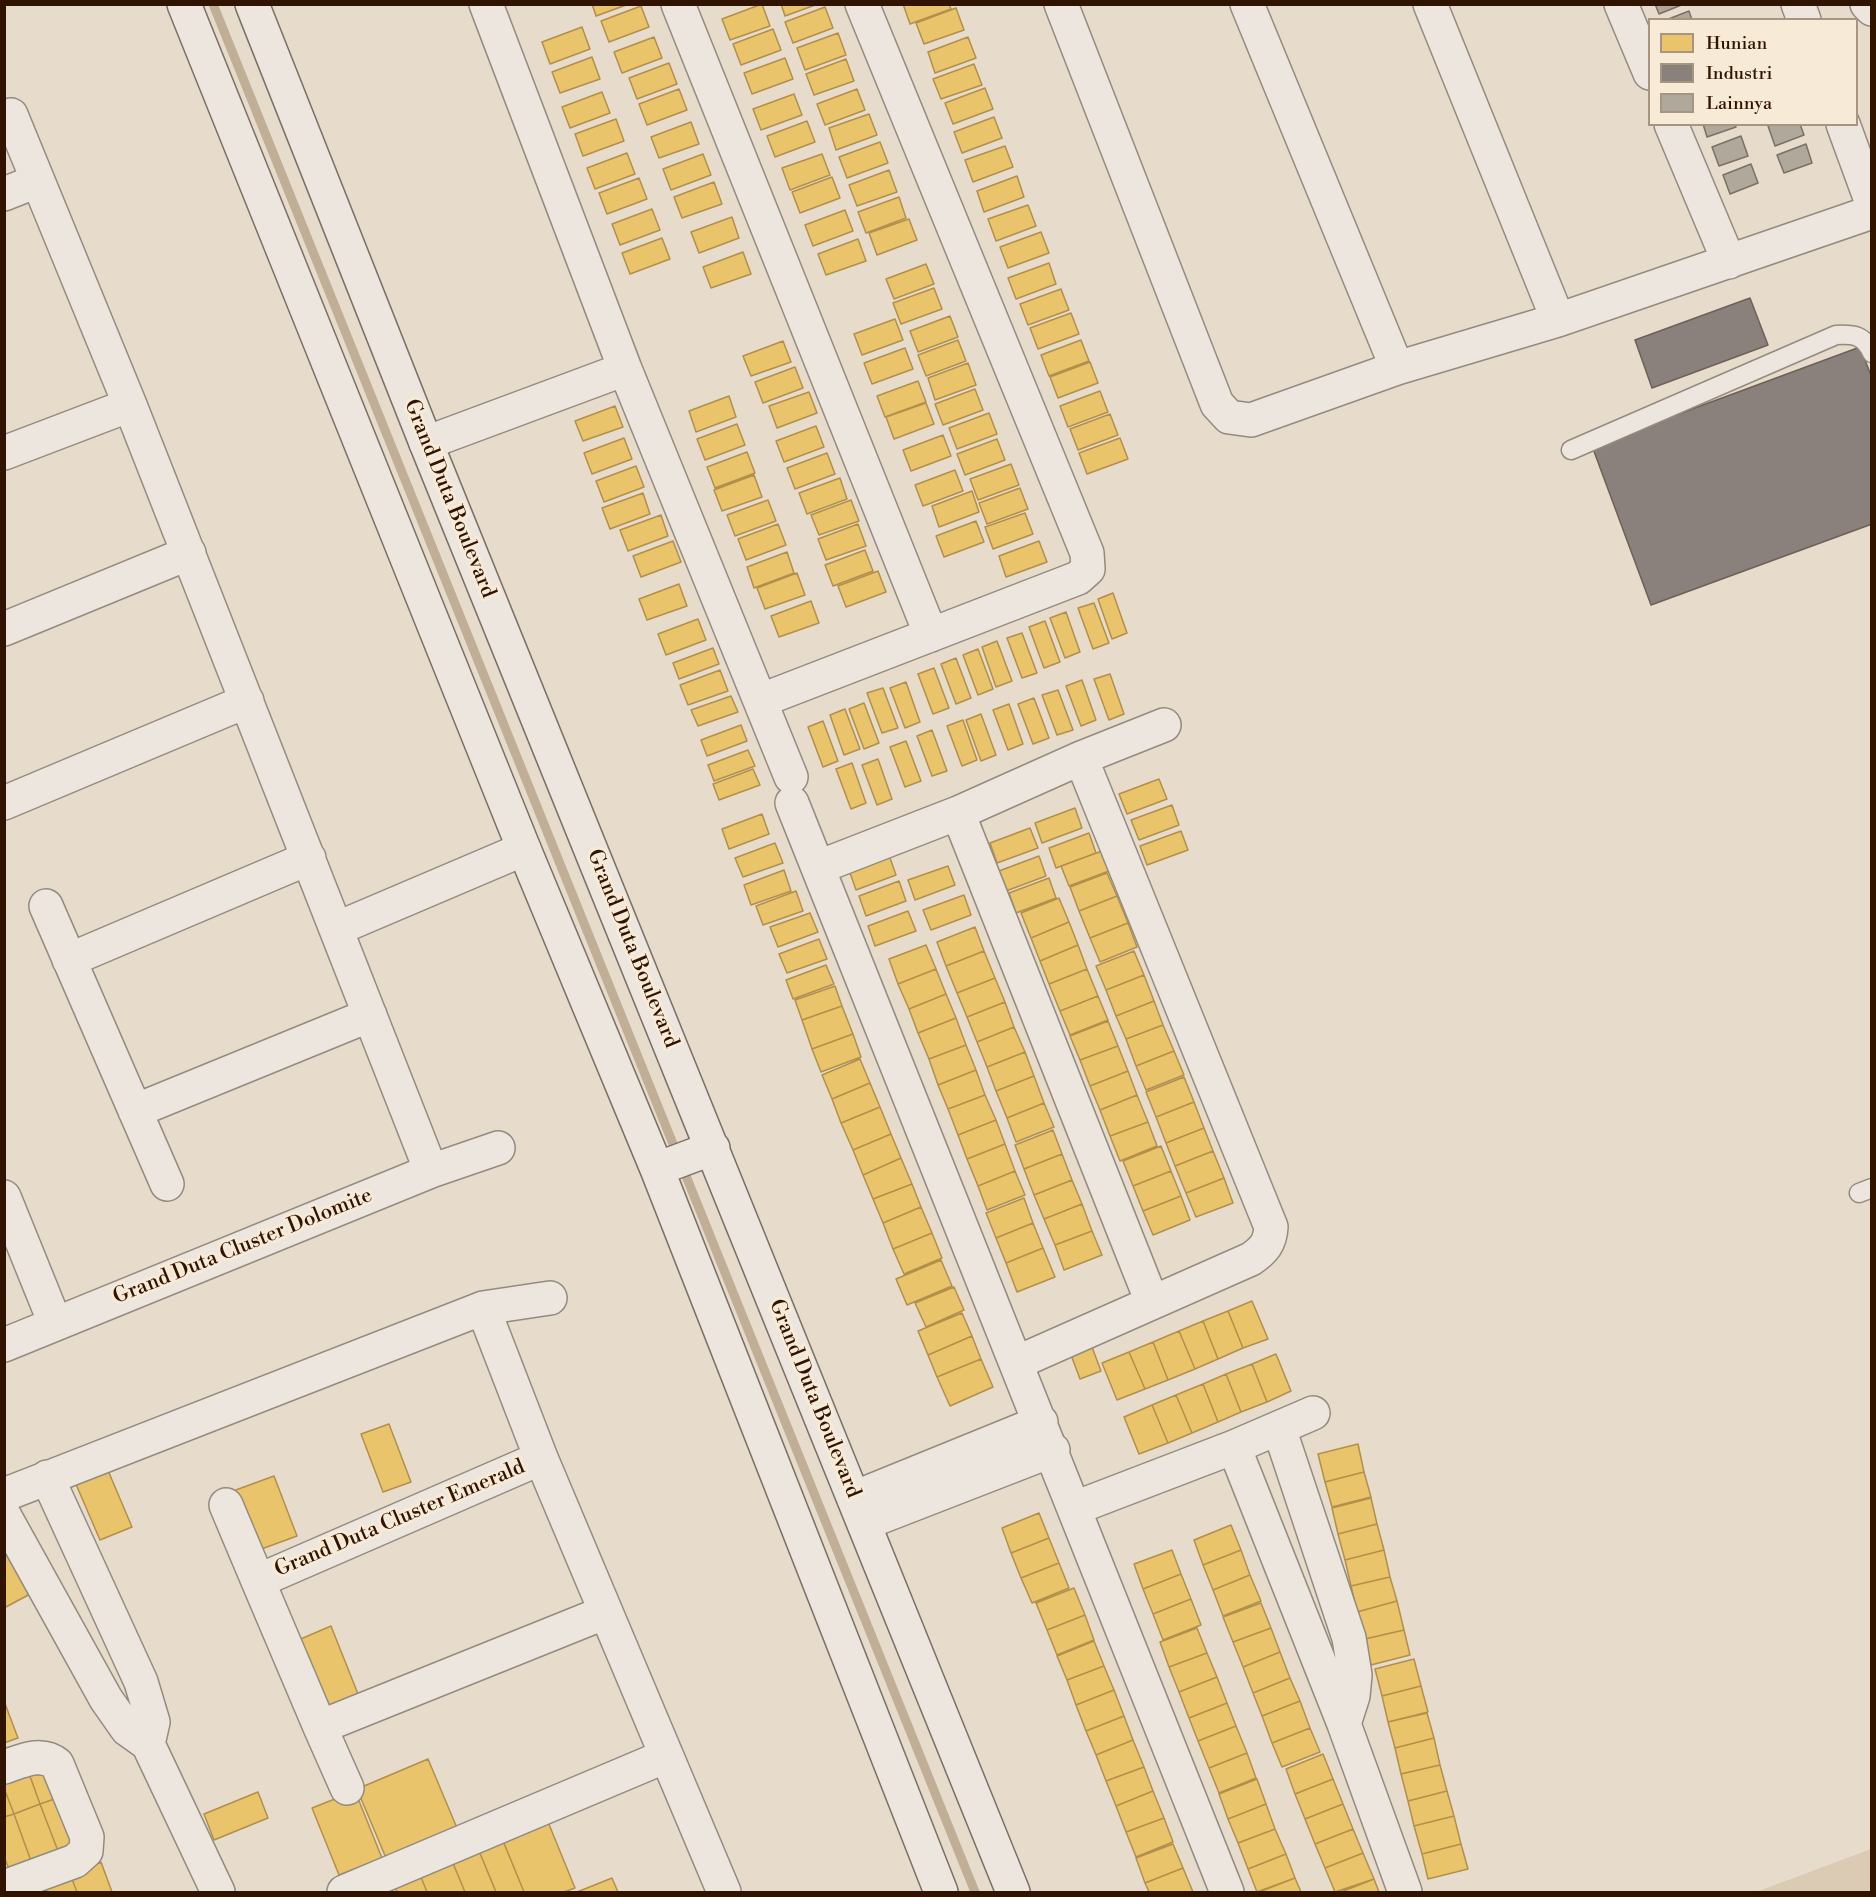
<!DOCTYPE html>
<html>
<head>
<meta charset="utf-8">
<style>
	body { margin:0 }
	#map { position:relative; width:1876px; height:1897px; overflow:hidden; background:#e7dccc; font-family:"Libre Bodoni",serif }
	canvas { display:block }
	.frame { position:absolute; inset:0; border:6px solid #301400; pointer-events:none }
	.legend { position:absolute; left:1648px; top:18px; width:210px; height:108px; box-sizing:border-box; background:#f7ead7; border:2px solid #a79481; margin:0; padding:8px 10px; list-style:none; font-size:18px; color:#301400 }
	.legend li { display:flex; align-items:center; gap:12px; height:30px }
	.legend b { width:30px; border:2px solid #a79481 }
</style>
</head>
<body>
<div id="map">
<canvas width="1876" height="1897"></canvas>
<div class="frame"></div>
<ul class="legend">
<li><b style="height:16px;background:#e9c46a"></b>Hunian</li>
<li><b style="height:16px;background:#8a817c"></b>Industri</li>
<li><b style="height:16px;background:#b1a89c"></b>Lainnya</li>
</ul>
</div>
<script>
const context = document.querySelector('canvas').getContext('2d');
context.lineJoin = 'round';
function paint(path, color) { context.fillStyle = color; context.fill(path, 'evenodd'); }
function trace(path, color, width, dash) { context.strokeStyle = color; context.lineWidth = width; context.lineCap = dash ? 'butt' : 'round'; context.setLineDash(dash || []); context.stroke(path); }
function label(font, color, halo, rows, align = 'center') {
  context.font = font + ' "Libre Bodoni",serif'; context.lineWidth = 6; context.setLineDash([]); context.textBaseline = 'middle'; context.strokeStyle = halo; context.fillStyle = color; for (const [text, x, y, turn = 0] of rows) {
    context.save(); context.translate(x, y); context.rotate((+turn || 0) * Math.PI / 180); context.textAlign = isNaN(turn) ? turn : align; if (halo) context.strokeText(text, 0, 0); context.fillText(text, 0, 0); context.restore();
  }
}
const green = new Path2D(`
	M1871,1849V1892H1756Z`);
const homes = new Path2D(`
	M592,4H629L596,16Z
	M762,4L770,26L730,40L722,19Z
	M781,4H818L785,16Z
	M903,4H949L951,9L910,24Z
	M641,6L649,27L609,42L601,21Z
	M825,7L833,28L793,43L785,22Z
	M956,8L964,30L924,44L916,23Z
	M582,27L590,49L550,64L542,42Z
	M773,29L781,50L741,65L733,44Z
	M838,33L846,55L805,70L797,48Z
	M654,37L662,58L622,73L614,52Z
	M968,37L976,58L935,73L928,52Z
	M592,57L600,79L560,93L552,72Z
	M785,58L793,79L752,94L744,73Z
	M846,59L854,81L814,95L806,74Z
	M669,63L677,84L637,99L629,78Z
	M974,64L982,85L941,99L933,79Z
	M985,88L993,109L953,124L945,103Z
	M679,89L687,110L647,125L639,104Z
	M857,89L865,110L825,125L817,104Z
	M602,92L610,113L570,128L562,107Z
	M794,94L802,115L761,130L753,109Z
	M869,114L877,135L836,150L829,128Z
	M994,117L1002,138L962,153L954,132Z
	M616,119L624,141L583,156L575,134Z
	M807,121L815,142L775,157L767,136Z
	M691,122L699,144L659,158L651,137Z
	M880,142L888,163L847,178L839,157Z
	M1005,146L1013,167L973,182L965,160Z
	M627,153L635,174L595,189L587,168Z
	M703,154L711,175L671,190L663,169Z
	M822,154L830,175L790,190L782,168Z
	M889,170L897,192L857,206L849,185Z
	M1017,176L1024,197L984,212L977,191Z
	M832,177L840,198L800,213L792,192Z
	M639,178L647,199L607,214L599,193Z
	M714,182L722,204L682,218L674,197Z
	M899,197L906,218L866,233L858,212Z
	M1028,205L1036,226L996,241L988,219Z
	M652,209L660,230L620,245L612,224Z
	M845,210L853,231L813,246L805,225Z
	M732,217L739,238L699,253L691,232Z
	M909,219L917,240L877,255L869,233Z
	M1041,232L1049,253L1008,268L1000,247Z
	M662,238L670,259L630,274L622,253Z
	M858,239L866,261L826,275L818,254Z
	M743,252L751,274L711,288L703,267Z
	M1049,263L1056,284L1016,299L1008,278Z
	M926,264L934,284L894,299L886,279Z
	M934,288L942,309L901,324L893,303Z
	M1061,289L1069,310L1028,325L1020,304Z
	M1071,313L1079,334L1038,349L1030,328Z
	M950,316L958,337L918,352L910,331Z
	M895,319L903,340L862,355L854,334Z
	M958,340L966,361L926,376L918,355Z
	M1081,340L1089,361L1049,376L1041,355Z
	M783,341L791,362L751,376L743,356Z
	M905,348L913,369L872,384L864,363Z
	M1090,362L1098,383L1058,398L1050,377Z
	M968,363L976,385L935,400L928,378Z
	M795,367L803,388L763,403L755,382Z
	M918,381L926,402L885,417L877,396Z
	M975,389L983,410L943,425L935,404Z
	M1100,391L1108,412L1068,427L1060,406Z
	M809,392L817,413L777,428L769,406Z
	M729,396L736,417L696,432L689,411Z
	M926,403L934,424L894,439L886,417Z
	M615,406L623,427L583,441L575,421Z
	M989,413L997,434L957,449L949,428Z
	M1110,414L1118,435L1078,450L1070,429Z
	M737,424L745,445L705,460L697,439Z
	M816,426L824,447L784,462L776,441Z
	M943,435L951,456L911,471L903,450Z
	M624,438L632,459L592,474L584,453Z
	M1120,438L1128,459L1087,474L1079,453Z
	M997,439L1005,460L965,475L957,454Z
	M747,452L755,473L715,488L707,467Z
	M827,453L835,474L795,489L787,468Z
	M1011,464L1019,485L978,500L970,479Z
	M636,466L644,487L604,502L596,481Z
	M955,470L963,491L923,506L915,485Z
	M754,475L762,497L722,511L714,490Z
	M840,478L847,499L807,514L799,493Z
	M1020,488L1028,509L987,524L979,503Z
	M972,491L979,512L939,527L932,506Z
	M643,493L650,514L610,529L602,508Z
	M768,500L776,521L735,536L727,515Z
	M851,500L859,521L819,535L811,515Z
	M1025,513L1033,534L993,549L985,527Z
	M661,515L668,536L628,551L620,530Z
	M976,521L984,542L944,557L936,536Z
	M778,524L786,545L746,560L738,539Z
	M858,524L866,546L826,560L818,539Z
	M673,541L681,562L641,577L633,556Z
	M1039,541L1047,562L1006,577L999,556Z
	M865,550L873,571L833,586L825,565Z
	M787,552L794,573L754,588L747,567Z
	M878,571L886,592L846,607L838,586Z
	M797,573L805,595L765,609L757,588Z
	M679,584L687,606L647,620L639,599Z
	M1113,593L1127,633L1112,639L1098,599Z
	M811,601L819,623L779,637L771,616Z
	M1094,603L1109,643L1093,649L1078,608Z
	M1066,612L1080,652L1065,658L1050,618Z
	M698,619L706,640L666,655L658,634Z
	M1045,621L1060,662L1044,668L1029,627Z
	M1022,633L1037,673L1022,678L1007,638Z
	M997,641L1012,681L996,687L982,647Z
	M713,648L719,664L679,679L673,663Z
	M978,649L993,689L978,695L963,655Z
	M956,658L971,698L956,704L941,664Z
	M934,668L949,708L933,714L918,674Z
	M720,670L728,691L688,705L680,685Z
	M1110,674L1124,714L1109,720L1094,679Z
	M1082,680L1096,720L1081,726L1066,686Z
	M906,682L920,722L905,728L890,688Z
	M883,688L898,728L882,733L867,693Z
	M1058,690L1073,730L1057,735L1042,695Z
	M731,696L738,712L698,726L691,710Z
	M1034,698L1049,738L1033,744L1018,704Z
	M864,703L879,743L864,749L849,709Z
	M1009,704L1023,744L1008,750L993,710Z
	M845,709L860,749L844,755L830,715Z
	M981,714L996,755L981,761L966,720Z
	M963,720L977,760L962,766L947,726Z
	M823,721L838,761L823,767L808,727Z
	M741,725L747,741L707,756L701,740Z
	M932,730L947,771L932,776L917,736Z
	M906,741L921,781L905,787L890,747Z
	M748,750L755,766L714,781L708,765Z
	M878,759L892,799L877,805L862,765Z
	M852,763L866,803L851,809L836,769Z
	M753,769L760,785L719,800L713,784Z
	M1159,779L1167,799L1127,814L1119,794Z
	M1172,805L1179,825L1139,840L1131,820Z
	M1075,808L1082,828L1042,843L1035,823Z
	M762,814L769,834L729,849L722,829Z
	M1030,828L1038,848L997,863L990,843Z
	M1181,831L1188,850L1147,865L1140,846Z
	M1089,833L1096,853L1056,868L1049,848Z
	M775,843L783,863L743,877L735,858Z
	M1102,851L1109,871L1069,886L1061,866Z
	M889,855L896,875L856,890L849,870Z
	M1039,856L1046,876L1006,891L999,871Z
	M948,866L955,885L915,900L908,880Z
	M784,870L791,891L751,905L744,885Z
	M1107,873L1117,896L1079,911L1070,887Z
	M1049,878L1056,898L1016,913L1009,893Z
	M899,881L906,901L866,916L859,896Z
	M796,891L803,911L763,925L756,906Z
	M964,895L971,915L931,930L923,910Z
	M1117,896L1128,923L1090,938L1079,911Z
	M1059,898L1069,922L1031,938L1021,913Z
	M908,911L916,931L875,946L868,926Z
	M810,913L818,932L778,947L770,927Z
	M1069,922L1078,945L1040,961L1031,938Z
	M1128,923L1137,947L1100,962L1090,938Z
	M975,927L984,951L946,966L937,942Z
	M819,939L827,959L787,973L779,954Z
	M926,945L936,969L898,984L889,959Z
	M1078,945L1087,969L1049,984L1040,961Z
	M984,951L995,978L957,993L946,966Z
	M1134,951L1144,975L1106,990L1096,966Z
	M826,965L834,984L793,999L786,980Z
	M936,969L946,994L909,1009L898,984Z
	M1087,969L1098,996L1060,1011L1049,984Z
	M1144,975L1154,1001L1116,1016L1106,990Z
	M995,978L1005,1002L967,1017L957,993Z
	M835,986L842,1006L802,1020L795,1000Z
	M946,994L956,1018L918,1033L909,1009Z
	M1098,996L1108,1020L1070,1035L1060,1011Z
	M1154,1001L1163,1025L1126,1039L1116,1016Z
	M1005,1002L1014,1027L977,1042L967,1017Z
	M842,1006L853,1034L812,1049L802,1020Z
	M956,1018L966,1045L929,1059L918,1033Z
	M1108,1021L1118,1046L1080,1060L1070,1036Z
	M1163,1025L1174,1051L1136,1066L1126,1039Z
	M1014,1027L1025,1052L987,1067L977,1042Z
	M853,1034L861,1057L821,1072L812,1049Z
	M966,1045L976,1070L938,1085L929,1059Z
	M1118,1046L1128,1071L1090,1086L1080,1060Z
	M1174,1051L1184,1075L1146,1090L1136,1066Z
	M1025,1052L1034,1076L996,1091L987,1067Z
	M860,1059L870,1083L832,1099L822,1075Z
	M976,1070L985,1095L948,1109L938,1085Z
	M1128,1071L1137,1095L1100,1110L1090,1086Z
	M1034,1076L1044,1103L1007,1118L996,1091Z
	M1184,1077L1194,1102L1156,1117L1146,1092Z
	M870,1083L880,1107L841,1123L832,1099Z
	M985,1095L996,1120L958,1135L948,1109Z
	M1137,1095L1148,1122L1110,1136L1100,1110Z
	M1194,1102L1204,1128L1166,1143L1156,1117Z
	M1044,1103L1054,1127L1016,1142L1007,1118Z
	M880,1107L891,1134L853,1150L841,1123Z
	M996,1120L1005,1144L967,1159L958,1135Z
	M1148,1122L1157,1146L1120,1161L1110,1136Z
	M1204,1128L1213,1151L1175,1166L1166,1143Z
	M1053,1130L1062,1154L1024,1169L1015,1145Z
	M891,1134L901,1158L863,1175L853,1150Z
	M1005,1144L1015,1171L978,1186L967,1159Z
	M1161,1146L1171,1171L1133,1186L1123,1161Z
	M1213,1151L1224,1178L1186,1193L1175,1166Z
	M1062,1154L1072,1180L1034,1195L1024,1169Z
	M901,1158L912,1184L873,1199L863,1175Z
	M1015,1171L1025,1195L987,1210L978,1186Z
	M1171,1171L1181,1196L1143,1211L1133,1186Z
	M1224,1178L1233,1203L1196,1217L1186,1193Z
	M1072,1180L1082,1204L1044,1219L1034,1195Z
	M912,1184L921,1207L883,1223L873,1199Z
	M1181,1196L1190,1220L1153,1235L1143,1211Z
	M1024,1198L1033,1223L996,1238L986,1213Z
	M1082,1204L1092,1231L1055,1245L1044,1219Z
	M921,1207L932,1233L893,1249L883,1223Z
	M1033,1223L1043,1248L1006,1263L996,1238Z
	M1092,1231L1102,1255L1064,1270L1055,1245Z
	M932,1233L942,1258L904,1274L893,1249Z
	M1043,1248L1055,1277L1017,1292L1006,1263Z
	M941,1260L952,1286L907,1305L896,1279Z
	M954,1287L964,1310L926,1327L915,1303Z
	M1252,1301L1268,1339L1243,1348L1228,1311Z
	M1228,1311L1243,1348L1218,1359L1203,1321Z
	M962,1313L972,1336L928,1355L918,1331Z
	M1203,1321L1218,1359L1195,1369L1179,1331Z
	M1179,1331L1195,1369L1168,1380L1153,1342Z
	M972,1336L981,1359L937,1377L928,1355Z
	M1153,1342L1168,1380L1145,1389L1129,1352Z
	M1092,1347L1101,1371L1080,1379L1071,1355Z
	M1129,1352L1145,1389L1117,1400L1102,1363Z
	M1276,1354L1291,1391L1267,1402L1252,1364Z
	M981,1359L993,1387L950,1406L937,1377Z
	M1252,1364L1267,1402L1241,1412L1226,1374Z
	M1226,1374L1241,1412L1218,1422L1203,1384Z
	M1203,1384L1218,1422L1192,1433L1176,1395Z
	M1176,1395L1192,1433L1168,1443L1152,1405Z
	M1152,1405L1168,1443L1139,1454L1124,1417Z
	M389,1424L411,1482L383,1492L361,1434Z
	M1358,1444L1364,1472L1325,1482L1318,1454Z
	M107,1468L132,1527L100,1540L75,1482Z
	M1364,1472L1371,1497L1332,1507L1325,1482Z
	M274,1476L297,1536L256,1551L233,1491Z
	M1371,1498L1377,1524L1338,1534L1332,1508Z
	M1039,1513L1049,1538L1011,1553L1002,1528Z
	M1377,1524L1384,1550L1345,1560L1338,1534Z
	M1231,1525L1241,1550L1203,1565L1194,1540Z
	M1049,1538L1059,1563L1021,1578L1011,1553Z
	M1172,1550L1181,1574L1143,1589L1134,1564Z
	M1241,1550L1250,1575L1213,1590L1203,1565Z
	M1384,1550L1390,1577L1351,1586L1345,1560Z
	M13,1553L34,1592L4,1608V1557Z
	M1059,1563L1069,1588L1032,1603L1021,1578Z
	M1181,1574L1191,1599L1153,1614L1143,1589Z
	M1250,1575L1261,1601L1223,1616L1213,1590Z
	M1390,1577L1397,1601L1357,1612L1351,1586Z
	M1074,1588L1085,1615L1047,1630L1036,1603Z
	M1191,1599L1201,1625L1163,1640L1153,1614Z
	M1397,1601L1404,1630L1365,1639L1357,1612Z
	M1261,1603L1271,1628L1233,1642L1223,1617Z
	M1085,1615L1094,1640L1057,1655L1047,1630Z
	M331,1626L358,1694L323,1708L296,1641Z
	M1197,1628L1207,1653L1169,1667L1160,1642Z
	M1271,1628L1280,1652L1243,1667L1233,1642Z
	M1404,1630L1410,1655L1371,1665L1365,1639Z
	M1094,1641L1104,1666L1067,1680L1057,1656Z
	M1280,1652L1290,1678L1253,1693L1243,1667Z
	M1207,1653L1217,1677L1179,1692L1169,1667Z
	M1414,1659L1421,1686L1382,1696L1375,1669Z
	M1104,1666L1114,1690L1076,1705L1067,1680Z
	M1217,1677L1227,1703L1189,1718L1179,1692Z
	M1290,1678L1300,1701L1262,1716L1253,1693Z
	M1421,1686L1428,1712L1388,1722L1382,1696Z
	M1114,1690L1124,1716L1086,1731L1076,1705Z
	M4,1701L18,1738L4,1743Z
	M1300,1701L1310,1728L1272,1743L1262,1716Z
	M1227,1703L1236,1726L1198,1741L1189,1718Z
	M1427,1713L1434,1738L1395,1748L1388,1722Z
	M1124,1716L1133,1740L1096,1755L1086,1731Z
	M1236,1726L1247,1753L1209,1768L1198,1741Z
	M1310,1728L1320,1752L1282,1767L1272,1743Z
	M1434,1738L1440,1765L1401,1774L1395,1748Z
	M1133,1740L1144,1767L1106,1781L1096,1755Z
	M1247,1753L1256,1778L1219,1793L1209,1768Z
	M1323,1754L1333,1779L1295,1794L1286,1769Z
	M46,1758L60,1797L40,1804L26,1765Z
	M428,1759L457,1828L386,1858L357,1789Z
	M26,1765L40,1804L14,1814L4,1788V1773Z
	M1440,1765L1447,1791L1408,1801L1401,1774Z
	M1144,1767L1153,1791L1116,1806L1106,1781Z
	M1257,1779L1266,1804L1228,1819L1219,1794Z
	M1333,1779L1343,1804L1305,1819L1295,1794Z
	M4,1788L14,1814L4,1817Z
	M355,1791L382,1858L339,1875L312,1808Z
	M1153,1791L1164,1818L1126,1832L1116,1806Z
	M1447,1791L1454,1816L1414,1826L1408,1801Z
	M258,1792L268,1818L214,1840L204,1814Z
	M60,1797L77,1844L58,1851L40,1804Z
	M40,1804L58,1851L31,1861L14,1814Z
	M1266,1804L1275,1829L1238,1843L1228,1819Z
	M1343,1804L1353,1829L1315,1844L1305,1819Z
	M14,1814L31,1861L9,1869L4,1857V1817Z
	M1454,1816L1461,1844L1422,1854L1414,1826Z
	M546,1817L575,1888L564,1892H524L501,1836Z
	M1164,1818L1173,1842L1136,1857L1126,1832Z
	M1275,1829L1286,1854L1248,1869L1238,1843Z
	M1353,1829L1363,1853L1325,1868L1315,1844Z
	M501,1836L524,1892H496L477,1846Z
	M1173,1844L1183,1868L1145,1883L1136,1858Z
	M1461,1844L1468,1869L1428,1879L1422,1854Z
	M477,1846L496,1892H465L450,1856Z
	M1363,1853L1374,1879L1335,1892L1325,1868Z
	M1286,1854L1295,1878L1257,1892L1248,1869Z
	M450,1856L465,1892H427L418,1870Z
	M101,1862L112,1892H77L70,1874Z
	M1183,1868L1193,1892H1149L1145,1883Z
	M418,1870L427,1892H397L392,1880Z
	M70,1874L77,1892H47L43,1883Z
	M612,1878L618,1892H577Z
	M1295,1878L1301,1892H1259Z
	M1374,1879L1379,1892H1341Z`);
const industry = new Path2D(`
	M1750,298L1768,345L1652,388L1635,340Z
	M1860,347L1872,378V524L1651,605L1592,446Z`);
const stream = new Path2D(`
	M213,4L975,1892`);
const building = new Path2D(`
	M1655,4H1684L1659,14Z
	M1689,11L1692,20H1666Z
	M1703,124H1735L1736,127L1707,137Z
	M1773,124H1800L1804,135L1775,146L1768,126Z
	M1741,136L1748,156L1719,166L1712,147Z
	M1806,144L1812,163L1784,173L1777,155Z
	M1751,164L1758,183L1730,194L1723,175Z`);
const lane = new Path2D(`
	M1571,450L1836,335C1854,334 1864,335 1872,353
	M1859,1193L1872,1188`);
const street = new Path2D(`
	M486,4L625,369L791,777
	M678,4L931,635
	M1061,4L1217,404L1229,417L1251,420L1397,368L1558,320L1872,212
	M1247,4L1397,368
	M1430,4L1558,320
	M1621,4L1650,73
	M1798,4L1804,20
	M1867,4L1872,9
	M11,115L130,405L431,1171
	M1671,124L1729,262
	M1843,124L1872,203
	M4,194L37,181
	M426,443L625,369
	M4,453L130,405
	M4,629L189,553
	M762,700L1078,578L1088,569L1087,553L862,4
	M4,803L247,701
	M792,803L1227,1892
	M958,813L1152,1302
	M819,867L958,813L1081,758L1164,725
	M46,906L167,1184
	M336,929L524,849
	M69,960L309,858
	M135,1111L370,1015
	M4,1197L55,1323
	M483,1308L550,1298
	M4,1345L431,1171L498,1148
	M1016,1363L1251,1259C1264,1250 1270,1243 1271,1227L1081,758
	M1279,1428L1349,1638L1355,1675L1353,1696L1344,1724
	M1234,1447L1344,1724L1405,1892
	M541,1458L258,1581L320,1727L606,1612
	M47,1477L141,1682L153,1722L148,1744
	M4,1495L483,1308L541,1458L724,1892
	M854,1498L1041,1422
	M226,1505L258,1581
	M1075,1508L1234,1447L1313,1413
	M4,1515L106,1699L127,1729L148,1744L218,1892
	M865,1523L1053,1450
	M320,1727L347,1788
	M4,1767C22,1761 41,1751 57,1764L87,1837L86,1851L75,1861L4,1887
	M344,1892L666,1756`);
const secondary = new Path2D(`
	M184,4L524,849L657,1169L941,1892
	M252,4L426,443L1013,1892
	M657,1169L713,1148`);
const streetNames = [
	["Grand Duta Boulevard",449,499,68],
	["Grand Duta Boulevard",632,949,68],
	["Grand Duta Cluster Dolomite",243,1247,-22],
	["Grand Duta Boulevard",814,1399,68],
	["Grand Duta Cluster Emerald",400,1519,-23]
];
paint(green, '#dbcab4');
paint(homes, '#e9c46a');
trace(homes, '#b28f4a', 1.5);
paint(industry, '#8a817c');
trace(industry, '#6f6057', 1.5);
trace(stream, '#c0ae96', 9);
paint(building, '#b1a89c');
trace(building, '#7a7065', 1.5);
trace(lane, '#948b7f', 21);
trace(street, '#948b7f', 36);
trace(secondary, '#7a7065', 36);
trace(lane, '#ece6de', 18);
trace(street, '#ece6de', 33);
trace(secondary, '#ece6de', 33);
label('21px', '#301400', '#f7ead7', streetNames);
</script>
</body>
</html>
